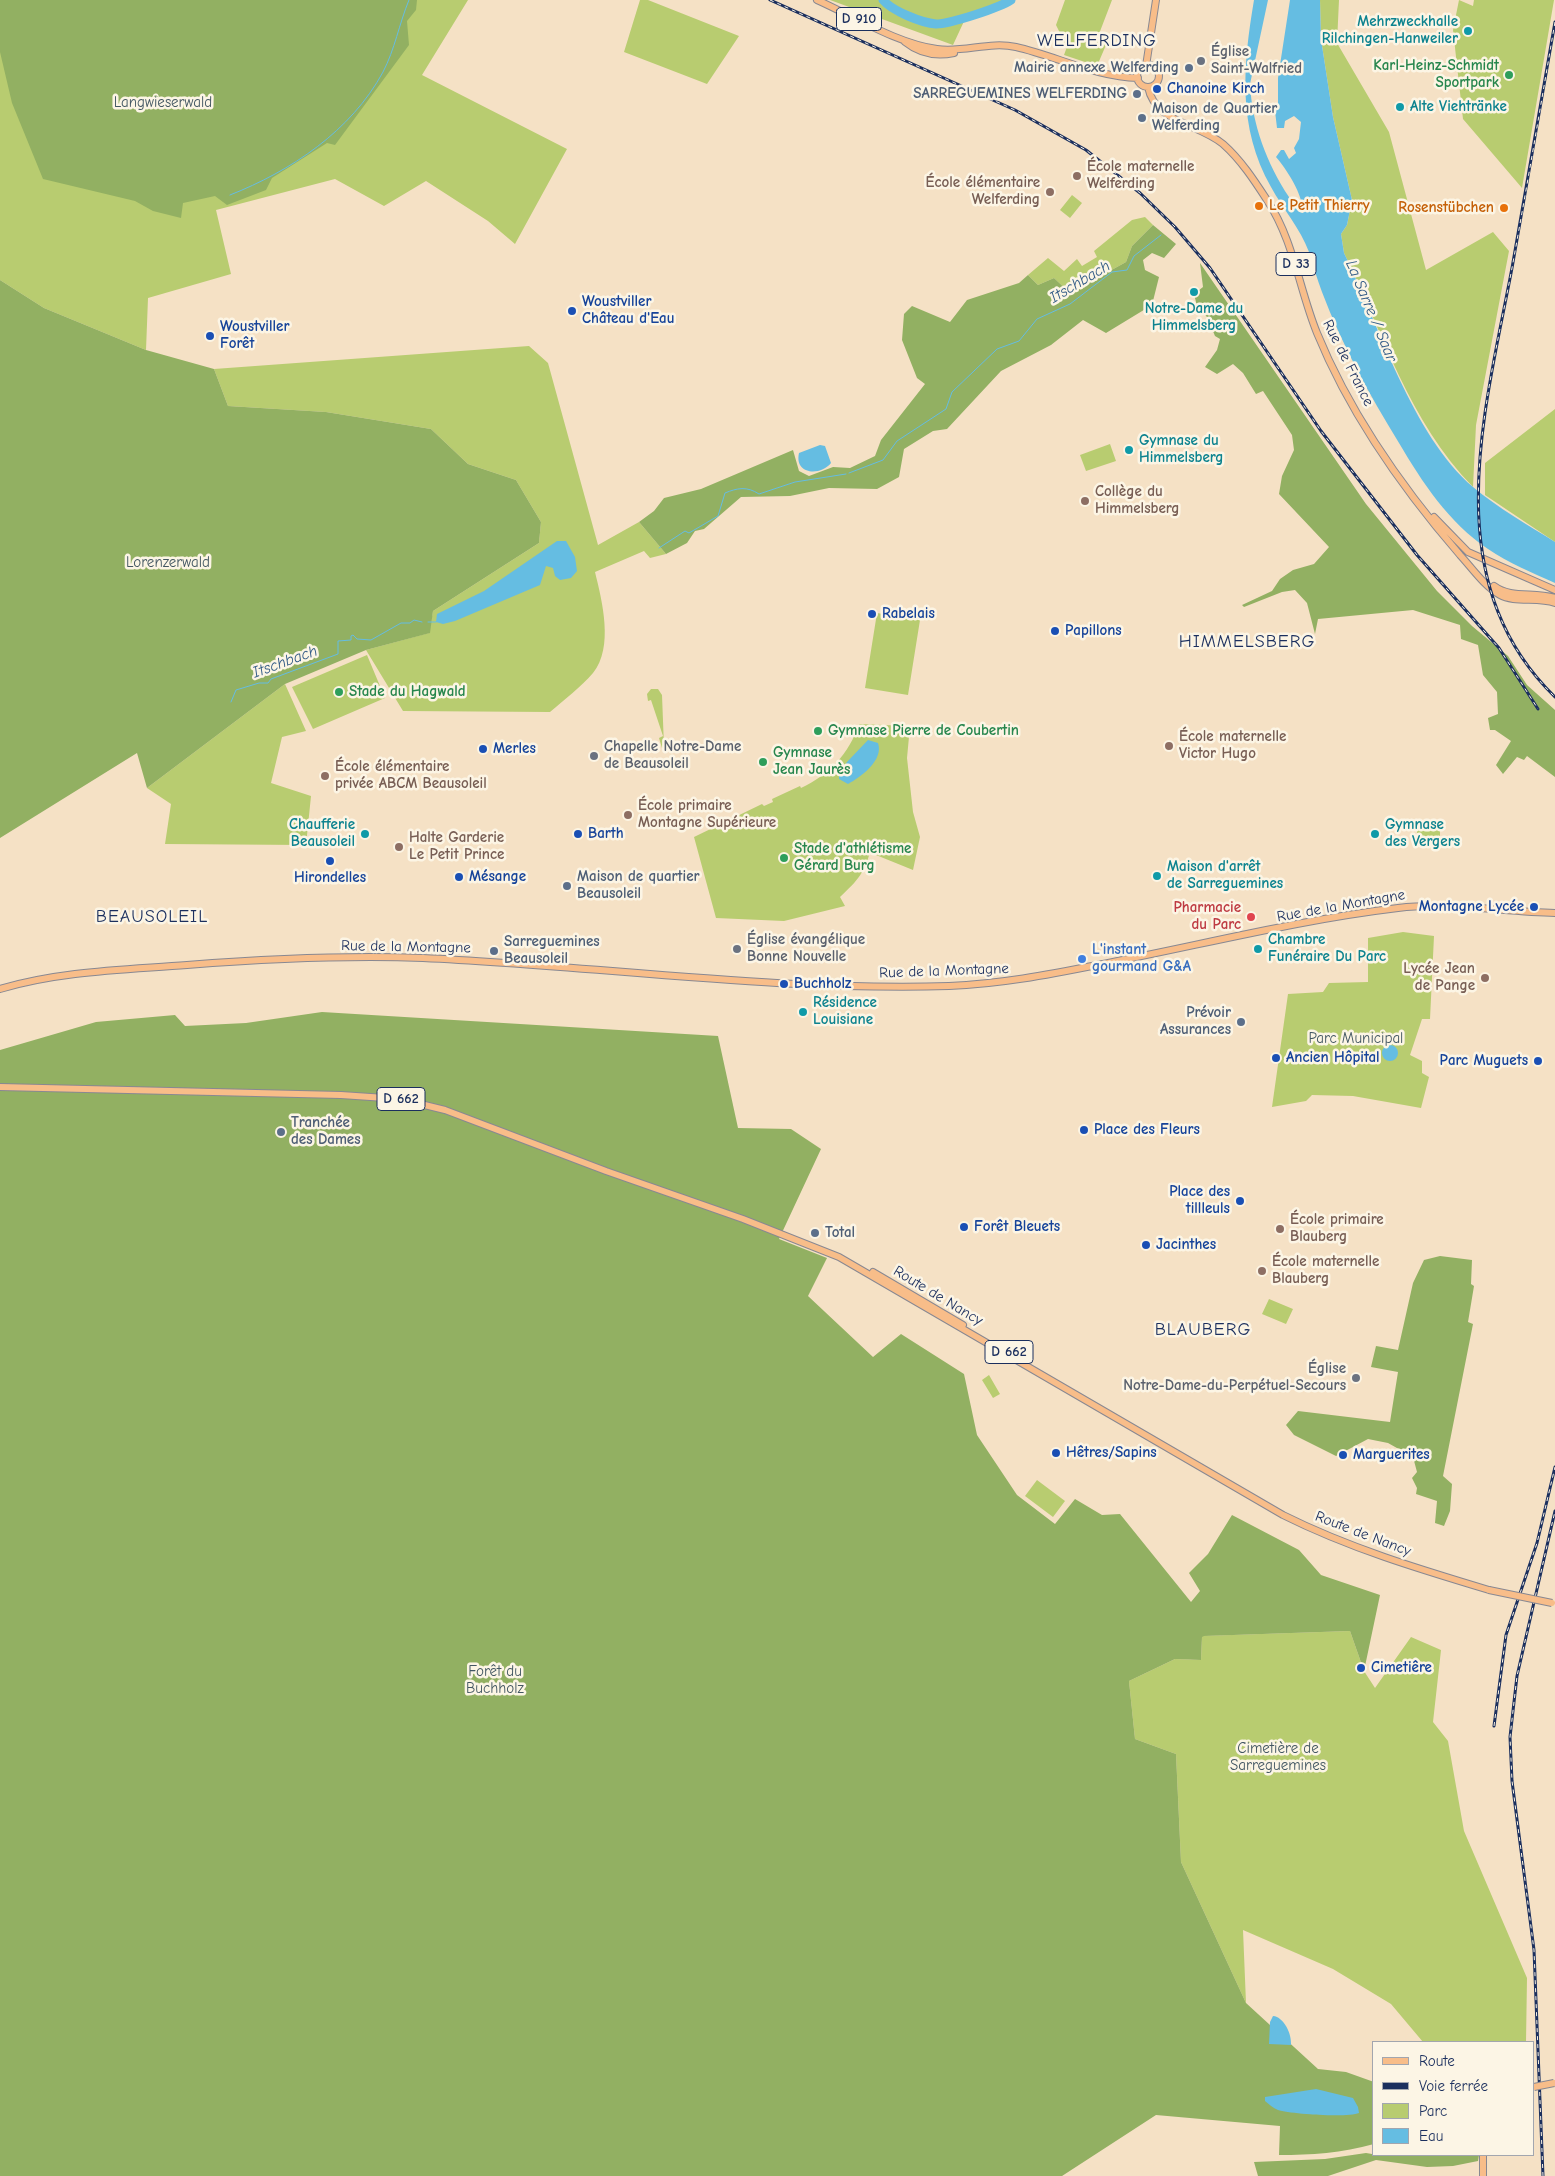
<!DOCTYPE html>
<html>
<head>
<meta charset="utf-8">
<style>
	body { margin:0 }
	#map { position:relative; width:1555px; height:2176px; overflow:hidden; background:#f5e1c5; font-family:"Comic Neue",sans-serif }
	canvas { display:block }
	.legend { position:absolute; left:1372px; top:2041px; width:162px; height:115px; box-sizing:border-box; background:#fcf5e5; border:1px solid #a2a6af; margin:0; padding:6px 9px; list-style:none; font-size:15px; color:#1b2f5e }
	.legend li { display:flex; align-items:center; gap:10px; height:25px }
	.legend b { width:25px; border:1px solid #a2a6af }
</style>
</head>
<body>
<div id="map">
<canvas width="1555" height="2176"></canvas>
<ul class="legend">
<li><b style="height:6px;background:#f8bd89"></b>Route</li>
<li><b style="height:6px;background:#1b2f5e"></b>Voie ferrée</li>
<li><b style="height:14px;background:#b8cc70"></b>Parc</li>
<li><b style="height:14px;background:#65bde2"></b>Eau</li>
</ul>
</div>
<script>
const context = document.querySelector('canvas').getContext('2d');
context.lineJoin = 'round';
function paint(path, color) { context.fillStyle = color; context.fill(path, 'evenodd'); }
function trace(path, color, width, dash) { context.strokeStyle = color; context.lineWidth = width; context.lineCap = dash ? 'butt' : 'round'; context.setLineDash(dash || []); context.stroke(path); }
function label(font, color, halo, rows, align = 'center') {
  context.font = font + ' "Comic Neue",sans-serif'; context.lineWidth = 5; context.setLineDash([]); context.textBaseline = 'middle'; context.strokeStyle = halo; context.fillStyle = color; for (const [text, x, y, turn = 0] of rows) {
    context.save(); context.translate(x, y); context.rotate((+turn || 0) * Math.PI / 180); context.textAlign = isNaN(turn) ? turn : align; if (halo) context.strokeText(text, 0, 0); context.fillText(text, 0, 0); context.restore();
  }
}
const green = new Path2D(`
	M0,0H468L422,75L567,149L515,244L488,221L426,181L384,206L335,179L216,210L231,274L148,298L146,350L44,308L0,280Z
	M640,0H648L739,36L707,84L624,52Z
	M830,0H1011L966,17L953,45Z
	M1065,0H1112L1099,34L1109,38L1097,66L1064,55L1068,44L1062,42L1063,39L1056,25Z
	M1320,0H1339L1337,43L1389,132L1426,270L1493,232L1509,251L1476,425L1473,487C1409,422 1383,333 1344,253L1341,234L1347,225L1352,200L1333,117L1321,39Z
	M1459,0L1473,6L1474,0H1554L1522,188L1463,119L1453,30Z
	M1072,195L1082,203L1070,218L1060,210Z
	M1145,217L1153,225L1132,246L1126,262L1070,293L1054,278L1038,285L1028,275L1048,258L1064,271L1077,259L1082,266L1097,257L1094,251L1132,220Z
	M529,346L548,363L598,545L639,522L666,554L650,558L644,551L595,572C602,601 614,647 593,673C581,687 564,700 550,712L403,711L366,650L429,633L433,611L539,543L541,522L516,480L468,464L431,429L326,412L228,406L214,369Z
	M1555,409V542L1485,495V463Z
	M1110,444L1116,461L1086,471L1080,455Z
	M877,613L920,620L908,695L865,688Z
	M367,655L385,698L313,729L292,687Z
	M285,684L306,731L282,737L271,783L311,796L306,845L165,844L171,804L147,788Z
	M651,689H658L662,695L664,747L662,748L659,738L663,736L651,700L648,701L647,694Z
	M859,724L910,726L907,758L913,812L920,837L913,870L876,855L871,848C865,873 858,880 840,897L845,906L784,921L716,918L694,837L762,804L764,806L773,802L772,799L800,786L801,788C829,775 849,754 859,724Z
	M1417,826H1440V841H1417Z
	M1403,932L1434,936L1430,1019H1422L1410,1055L1422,1061V1073L1429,1077L1421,1108L1353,1096L1312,1095L1306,1101L1272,1107L1288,994L1323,992L1329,983L1368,982V938Z
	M1269,1299L1293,1309L1286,1324L1262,1314Z
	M989,1375L1000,1394L993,1398L982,1380Z
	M1037,1480L1065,1501L1053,1517L1025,1496Z
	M1350,1631L1364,1671L1375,1688L1411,1637L1441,1650L1433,1722L1448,1741L1464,1831L1527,1978L1526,2042H1423L1391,2004L1333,1969L1243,1930L1246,2003L1181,1862L1176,1754L1135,1739L1129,1681L1175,1659L1201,1660L1202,1636Z`);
const forest = new Path2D(`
	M0,0H417L416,10L407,21L409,45L335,145L327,143L272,178L266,190L227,205L215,196L183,203L181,218L153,211L135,201L43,179L12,103L0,52Z
	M1153,225L1176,244L1164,258L1152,253L1143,260L1145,270L1159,277L1152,305L1106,333L1083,320L1051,345L1001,371L947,429L933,431L904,449L899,477L877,489L829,488L790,496L741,497L704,529L695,531L687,543L666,554L639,522L654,511L664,498L701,489L793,450L799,471L809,476L833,467L850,468L875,456L881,440L925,384L917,378L902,340L904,314L912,306L950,322L967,300L1019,283L1028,275L1038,285L1054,278L1070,293L1126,262L1132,246Z
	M1200,263L1366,504L1437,591L1472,626L1508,656L1527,685L1555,710V777L1527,756L1524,760L1517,757L1503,774L1496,765L1511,741L1495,730H1490L1488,718L1498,714L1497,692L1483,675L1478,645L1461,639L1460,625L1413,610L1318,619L1315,634L1307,603L1295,590L1282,592L1244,607L1242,605L1272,591L1280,579L1293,570L1314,564L1329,547L1279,494L1282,476L1294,450L1292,435L1263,391L1256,394L1243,373L1233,364L1217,374L1205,367L1217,350L1220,339L1215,336L1207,317L1197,306L1194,294L1203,287Z
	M0,280L44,308L146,350L214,369L228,406L326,412L431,429L468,464L516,480L541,522L539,543L433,611L430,633L366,650L285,684L147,788L137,753L0,838Z
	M322,1012L718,1036L738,1128L791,1129L821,1149L779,1239L827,1258L808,1296L873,1357L901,1334L964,1374L977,1435L1017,1495L1055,1524L1075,1499L1102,1515L1120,1514L1191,1602L1200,1591L1189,1573L1208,1554L1232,1515L1299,1550L1321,1575L1380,1595L1364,1671L1350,1631L1204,1636L1202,1637L1201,1660L1175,1659L1129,1681L1135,1739L1176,1754L1181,1862L1246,2003L1318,2069L1346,2072L1374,2082V2144C1342,2153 1311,2155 1279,2155L1280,2126L1156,2115L1062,2176H0V1050L96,1022L175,1015L185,1026L246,1023Z
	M1440,1256L1472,1260L1471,1284L1474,1286L1468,1322L1473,1324L1443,1476L1452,1484L1450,1511L1444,1526L1435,1523L1437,1501L1416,1494L1417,1488L1412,1478L1417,1472L1413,1457L1388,1443L1368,1439L1336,1456L1294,1435L1286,1425L1298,1411L1390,1422L1398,1372L1371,1367L1376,1346L1398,1350L1413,1283L1424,1260Z
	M1366,2153L1378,2155H1479L1478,2161L1453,2166L1427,2167L1376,2160L1328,2176H1258L1254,2162L1325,2159Z`);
const water = new Path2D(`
	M1254,0H1268L1250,84C1252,124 1267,164 1289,197C1292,203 1297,212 1303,213C1303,194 1287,170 1276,157L1281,150H1284L1289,159L1296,153L1294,148L1299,139L1301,122L1294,116L1285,121L1284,128H1277L1275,111L1278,104V78L1290,0H1320L1321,39L1333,117L1352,200L1347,225L1341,234L1344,253C1379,325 1412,435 1473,487C1498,508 1528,525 1555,542V583C1533,573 1508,563 1488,549C1449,523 1422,482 1399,443C1369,394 1342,345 1322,292C1317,279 1313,265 1309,252C1300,228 1283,209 1271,187C1237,127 1243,65 1254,0Z
	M820,445L825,446L831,463C821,476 794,475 799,453Z
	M557,541H566L575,557L577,571L571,578L560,580L555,576L553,568L546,566L540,585L455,621L443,624L436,622L437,614L484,591Z
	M868,740L878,743C884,760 861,777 848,784L839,779V774L847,762Z
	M1382 1053a8 8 0 1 1 16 0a8 8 0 1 1-16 0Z
	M1273,2016C1284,2017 1292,2034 1291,2045L1269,2044L1270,2022Z
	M1316,2089L1353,2098L1358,2107L1359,2113C1347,2118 1291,2114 1278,2110C1273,2108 1269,2104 1265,2101V2097Z`);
const stream = new Path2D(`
	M230,195C291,171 351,131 383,72C395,49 399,24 409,0
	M849,473L883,460L897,441L946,409L952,392L997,349L1019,341L1037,319L1070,304L1112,272L1127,270L1134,256L1161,235
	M659,548L685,531L689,533L718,516L725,493C737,488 747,486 759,494L795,482L846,474
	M428,622H436
	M231,702L236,690L259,683H268L271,679L338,654V641L351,640V636L353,635L357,639L371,640L401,623H410L414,620L422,622`);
const river = new Path2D(`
	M883,0C892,11 922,23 936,24C950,24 999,8 1011,0`);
const primary = new Path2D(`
	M817,0C853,16 898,44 937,49C964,53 989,41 1016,47C1056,56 1096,77 1138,78
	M905,42C920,54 935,57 954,53
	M1137 76a11 11 0 1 1 22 0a11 11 0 1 1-22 0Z
	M1146,66L1156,0
	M1148,87C1155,123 1198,123 1223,144C1241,160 1254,180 1267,200C1294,241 1299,289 1317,333C1350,414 1403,489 1460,555C1472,568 1484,586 1500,595C1514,603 1538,597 1555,603
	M1434,517L1468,552L1555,590
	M1494,586C1511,599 1535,591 1555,598
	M0,989C61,971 124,970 187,965C265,959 344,955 423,958C598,966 773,991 949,986C999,984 1047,975 1097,965C1197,946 1297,920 1398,908C1450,902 1503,912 1555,913
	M0,1087L341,1095L400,1099L445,1110L606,1171L743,1219L839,1257L1283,1515C1349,1548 1419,1569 1489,1590
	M873,1272L963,1325
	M1483,2176V2155`);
const rail = new Path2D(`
	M770,0L1015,110L1086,150L1140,193L1175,227L1210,268L1321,431L1417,555L1499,648L1538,709
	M1555,22C1541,104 1527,186 1512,268C1485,411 1435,580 1555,697
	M1494,1726L1506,1635L1537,1543L1555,1467
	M1543,2176L1534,1950L1512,1781L1510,1737L1517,1676L1555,1511`);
const primaryBridge = new Path2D(`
	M1489,1590L1552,1603
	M1534,2087L1554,2083`);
const markers = [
	[1468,31,5,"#0f9aa8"],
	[1201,61,5,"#6b7280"],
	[1189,68,5,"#5c6f8a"],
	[1509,75,5,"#2e9e5b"],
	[1157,89,5,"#1a4fb4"],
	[1137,94,5,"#5c6f8a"],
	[1400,107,5,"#0f9aa8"],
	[1142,118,5,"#5c6f8a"],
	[1077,176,5,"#8d6e63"],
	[1050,192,5,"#8d6e63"],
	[1259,206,5,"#e8710a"],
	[1504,208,5,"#e8710a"],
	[1194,292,5,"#0f9aa8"],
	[572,311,5,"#1a4fb4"],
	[210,336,5,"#1a4fb4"],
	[1129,450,5,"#0f9aa8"],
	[1085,501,5,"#8d6e63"],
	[872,614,5,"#1a4fb4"],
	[1055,631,5,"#1a4fb4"],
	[339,692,5,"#2e9e5b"],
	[818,731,5,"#2e9e5b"],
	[1169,746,5,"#8d6e63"],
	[483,749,5,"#1a4fb4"],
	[594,756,5,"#6b7280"],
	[763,762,5,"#2e9e5b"],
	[325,776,5,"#8d6e63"],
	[628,815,5,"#8d6e63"],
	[365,834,5,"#0f9aa8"],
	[578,834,5,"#1a4fb4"],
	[1375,834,5,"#0f9aa8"],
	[399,847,5,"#8d6e63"],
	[784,858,5,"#2e9e5b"],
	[330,861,5,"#1a4fb4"],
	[1157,876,5,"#0f9aa8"],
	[459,877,5,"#1a4fb4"],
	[567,886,5,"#5c6f8a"],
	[1534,907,5,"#1a4fb4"],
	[1251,917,5,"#e0444e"],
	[737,949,5,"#6b7280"],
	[1258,949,5,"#0f9aa8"],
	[494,951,5,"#5c6f8a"],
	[1082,959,5,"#3f7fe0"],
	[1485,978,5,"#8d6e63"],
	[784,984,5,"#1a4fb4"],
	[803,1012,5,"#0f9aa8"],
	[1241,1022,5,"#5c6f8a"],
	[1276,1058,5,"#1a4fb4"],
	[1538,1061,5,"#1a4fb4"],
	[1084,1130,5,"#1a4fb4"],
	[281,1132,5,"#5c6f8a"],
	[1240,1201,5,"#1a4fb4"],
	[964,1227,5,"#1a4fb4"],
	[1280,1229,5,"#8d6e63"],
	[815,1233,5,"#5c6f8a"],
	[1146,1245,5,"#1a4fb4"],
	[1262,1271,5,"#8d6e63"],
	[1356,1378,5,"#6b7280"],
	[1056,1453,5,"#1a4fb4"],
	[1343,1455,5,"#1a4fb4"],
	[1361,1668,5,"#1a4fb4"]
];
const shields = [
	[859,19,45],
	[1296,264,40],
	[401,1099,48],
	[1009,1352,48]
];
const shieldNames = [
	["D 910",859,19],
	["D 33",1296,264],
	["D 662",401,1099],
	["D 662",1009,1352]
];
const cultureNames = [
	["Mehrzweckhalle",1458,22,"right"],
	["Rilchingen-Hanweiler",1458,39,"right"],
	["Alte Viehtränke",1410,107],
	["Notre-Dame du",1194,309,"center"],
	["Himmelsberg",1194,326,"center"],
	["Gymnase du",1139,441],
	["Himmelsberg",1139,458],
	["Chaufferie",355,825,"right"],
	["Beausoleil",355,842,"right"],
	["Gymnase",1385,825],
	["des Vergers",1385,842],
	["Maison d'arrêt",1167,867],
	["de Sarreguemines",1167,884],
	["Chambre",1268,940],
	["Funéraire Du Parc",1268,957],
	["Résidence",813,1003],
	["Louisiane",813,1020]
];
const worshipNames = [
	["Église",1211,52],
	["Saint-Walfried",1211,69],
	["Chapelle Notre-Dame",604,747],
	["de Beausoleil",604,764],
	["Église évangélique",747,940],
	["Bonne Nouvelle",747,957],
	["Église",1346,1369,"right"],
	["Notre-Dame-du-Perpétuel-Secours",1346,1386,"right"]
];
const leisureNames = [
	["Karl-Heinz-Schmidt",1499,66,"right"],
	["Sportpark",1499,83,"right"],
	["Stade du Hagwald",349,692],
	["Gymnase Pierre de Coubertin",828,731],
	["Gymnase",773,753],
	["Jean Jaurès",773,770],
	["Stade d'athlétisme",794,849],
	["Gérard Burg",794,866]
];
const serviceNames = [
	["Mairie annexe Welferding",1179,68,"right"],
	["SARREGUEMINES WELFERDING",1127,94,"right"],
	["Maison de Quartier",1152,109],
	["Welferding",1152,126],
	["Maison de quartier",577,877],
	["Beausoleil",577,894],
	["Sarreguemines",504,942],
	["Beausoleil",504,959],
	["Prévoir",1231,1013,"right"],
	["Assurances",1231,1030,"right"],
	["Tranchée",291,1123],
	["des Dames",291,1140],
	["Total",825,1233]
];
const transitNames = [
	["Chanoine Kirch",1167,89],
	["Woustviller",582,302],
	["Château d'Eau",582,319],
	["Woustviller",220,327],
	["Forêt",220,344],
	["Rabelais",882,614],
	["Papillons",1065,631],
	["Merles",493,749],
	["Barth",588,834],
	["Mésange",469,877],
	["Hirondelles",330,878,"center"],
	["Montagne Lycée",1524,907,"right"],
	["Buchholz",794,984],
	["Ancien Hôpital",1286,1058],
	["Parc Muguets",1528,1061,"right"],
	["Place des Fleurs",1094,1130],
	["Place des",1230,1192,"right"],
	["tillleuls",1230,1209,"right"],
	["Forêt Bleuets",974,1227],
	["Jacinthes",1156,1245],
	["Hêtres/Sapins",1066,1453],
	["Marguerites",1353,1455],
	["Cimetiêre",1371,1668]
];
const parkNames = [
	["Langwieserwald",163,103],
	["Lorenzerwald",168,563],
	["Parc Municipal",1356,1039],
	["Forêt du",495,1672],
	["Buchholz",495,1689],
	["Cimetière de",1278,1749],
	["Sarreguemines",1278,1766]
];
const educationNames = [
	["École maternelle",1087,167],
	["Welferding",1087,184],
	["École élémentaire",1040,183,"right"],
	["Welferding",1040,200,"right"],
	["Collège du",1095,492],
	["Himmelsberg",1095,509],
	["École maternelle",1179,737],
	["Victor Hugo",1179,754],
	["École élémentaire",335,767],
	["privée ABCM Beausoleil",335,784],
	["École primaire",638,806],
	["Montagne Supérieure",638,823],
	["Halte Garderie",409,838],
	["Le Petit Prince",409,855],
	["Lycée Jean",1475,969,"right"],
	["de Pange",1475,986,"right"],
	["École primaire",1290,1220],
	["Blauberg",1290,1237],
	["École maternelle",1272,1262],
	["Blauberg",1272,1279]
];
const foodNames = [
	["Le Petit Thierry",1269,206],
	["Rosenstübchen",1494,208,"right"]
];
const streetNames = [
	["Rue de France",1348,363,63],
	["Rue de la Montagne",1341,906,-10],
	["Rue de la Montagne",406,947,1],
	["Rue de la Montagne",944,971,-2],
	["Route de Nancy",938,1296,31],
	["Route de Nancy",1363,1534,21]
];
const healthNames = [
	["Pharmacie",1241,908],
	["du Parc",1241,925]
];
const shopNames = [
	["L'instant",1092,950],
	["gourmand G&A",1092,967]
];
const waterNames = [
	["Itschbach",1080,282,-31],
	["La Sarre / Saar",1371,311,67],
	["Itschbach",285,662,-20]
];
const quarterNames = [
	["WELFERDING",1097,41],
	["HIMMELSBERG",1247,642],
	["BEAUSOLEIL",152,917],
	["BLAUBERG",1203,1330]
];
paint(green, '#b8cc70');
paint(forest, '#92b062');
paint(water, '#65bde2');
trace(stream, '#65bde2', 1);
trace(river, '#65bde2', 9);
trace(primary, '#888892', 8);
trace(primary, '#f8bd89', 6);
trace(rail, '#1b2f5e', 3);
trace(rail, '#fcf5e5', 1, [4]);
trace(primaryBridge, '#888892', 8, []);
trace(primaryBridge, '#f8bd89', 6);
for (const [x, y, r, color] of markers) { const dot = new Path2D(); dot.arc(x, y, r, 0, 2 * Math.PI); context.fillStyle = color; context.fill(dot); trace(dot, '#fcf5e5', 2); }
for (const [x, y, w] of shields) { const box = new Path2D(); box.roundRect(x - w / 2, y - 11.5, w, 23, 4); context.fillStyle = '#fcf5e5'; context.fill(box); trace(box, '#1b2f5e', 1); }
label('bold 14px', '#1b2f5e', null, shieldNames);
label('bold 15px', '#0d838f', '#fcf5e5', cultureNames, 'left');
label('bold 15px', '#5b616d', '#fcf5e5', worshipNames, 'left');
label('bold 15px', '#27864d', '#fcf5e5', leisureNames, 'left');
label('bold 15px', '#4e5e75', '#fcf5e5', serviceNames, 'left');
label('bold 15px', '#164399', '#fcf5e5', transitNames, 'left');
label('15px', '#425662', '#fcf5e5', parkNames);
label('bold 15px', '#785e54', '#fcf5e5', educationNames, 'left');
label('bold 15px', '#c56008', '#fcf5e5', foodNames, 'left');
label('15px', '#1b2f5e', '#fcf5e5', streetNames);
label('bold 15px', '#be3a42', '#fcf5e5', healthNames, 'right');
label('bold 15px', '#366cbe', '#fcf5e5', shopNames, 'left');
label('italic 16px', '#315a86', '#fcf5e5', waterNames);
context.letterSpacing = '1px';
label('18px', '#1b2f5e', '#fcf5e5', quarterNames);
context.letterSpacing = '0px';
</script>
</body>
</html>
